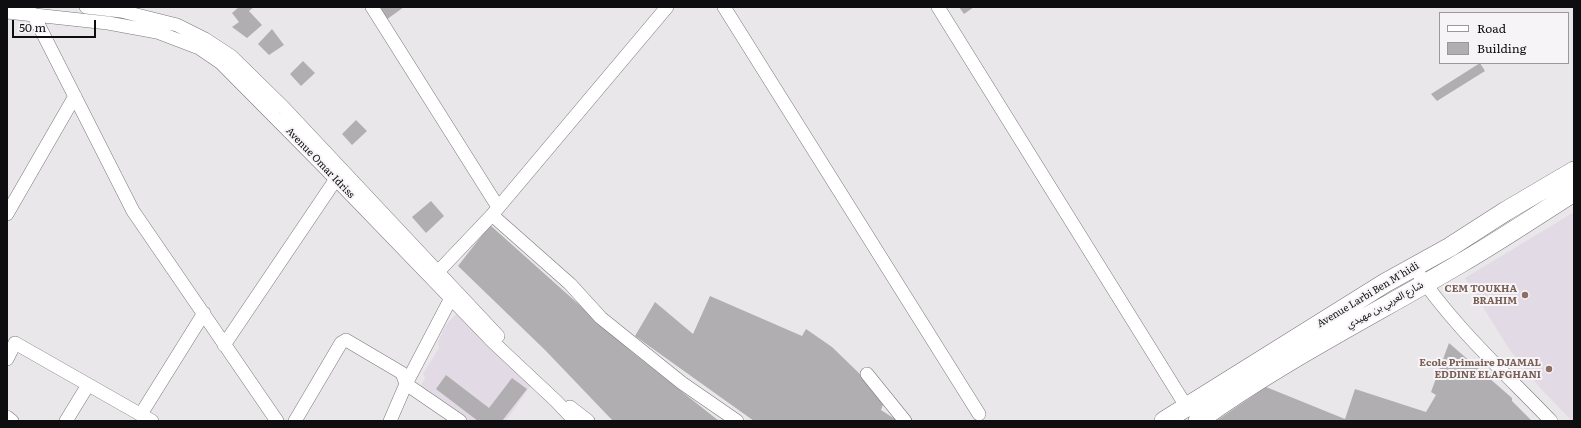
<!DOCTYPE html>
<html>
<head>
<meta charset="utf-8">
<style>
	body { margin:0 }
	#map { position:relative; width:1581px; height:428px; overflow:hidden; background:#eae7ea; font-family:Literata,serif }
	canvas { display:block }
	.frame { position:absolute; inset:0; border:8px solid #0e0d0f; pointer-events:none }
	.legend { position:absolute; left:1439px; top:12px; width:130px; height:52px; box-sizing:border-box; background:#f7f4f8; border:1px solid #9a989b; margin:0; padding:5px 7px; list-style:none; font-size:12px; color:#0e0d0f }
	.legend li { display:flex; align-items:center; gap:8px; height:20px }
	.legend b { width:20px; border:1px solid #9a989b }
	.scale { position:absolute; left:12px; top:20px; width:84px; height:18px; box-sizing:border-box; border:2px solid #0e0d0f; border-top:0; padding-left:5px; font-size:12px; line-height:14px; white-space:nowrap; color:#0e0d0f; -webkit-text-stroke:3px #f7f4f8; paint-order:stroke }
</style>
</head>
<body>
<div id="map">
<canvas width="1581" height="428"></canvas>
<div class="frame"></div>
<ul class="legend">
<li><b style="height:5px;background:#fff"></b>Road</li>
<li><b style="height:11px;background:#b1aeb1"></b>Building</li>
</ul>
<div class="scale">50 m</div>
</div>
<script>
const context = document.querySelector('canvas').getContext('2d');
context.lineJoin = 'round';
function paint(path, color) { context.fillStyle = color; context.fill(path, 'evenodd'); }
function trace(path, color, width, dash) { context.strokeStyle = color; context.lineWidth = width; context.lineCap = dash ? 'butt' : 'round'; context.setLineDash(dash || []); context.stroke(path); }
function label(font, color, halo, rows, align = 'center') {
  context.font = font + ' Literata,"Noto Sans Arabic",serif'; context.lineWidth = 4; context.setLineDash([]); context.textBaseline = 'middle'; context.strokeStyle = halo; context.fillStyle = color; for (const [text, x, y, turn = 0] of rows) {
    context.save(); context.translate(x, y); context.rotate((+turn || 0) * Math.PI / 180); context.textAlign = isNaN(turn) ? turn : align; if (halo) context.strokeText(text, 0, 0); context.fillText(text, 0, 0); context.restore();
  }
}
const built = new Path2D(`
	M1574,212V421H1572L1541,389L1509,349L1465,278Z
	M458,312L531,385L506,421H468L420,387L425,378L423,374L439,348L438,342L445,326Z`);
const building = new Path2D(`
	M239,7H254L249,11L262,25L247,38L232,27L239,22L232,13Z
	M377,7H404L386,20Z
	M959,7H974L964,14Z
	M272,29L284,45L269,55L258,44Z
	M303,61L315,73L301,86L290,74Z
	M1480,63L1485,71L1437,101L1431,94Z
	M356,120L367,131L352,145L342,134Z
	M431,201L444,216L426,233L412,217Z
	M490,225L632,352L719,421H613L545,350L458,266Z
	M710,296L802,336L806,329L832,347L862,376L884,402L881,410L898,421H754L635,336L655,302L693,334Z
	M1449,343L1512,398V401L1532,421H1216L1266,387L1345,419L1355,389L1426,412L1436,395L1431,392Z
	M446,375L489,408L512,378L527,389L502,421H478L436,389Z`);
const street = new Path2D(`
	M86,7L121,11L177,25L205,39L231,56L284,108L498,336
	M372,7L498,207
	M724,7L979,414
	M938,7L1186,406
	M7,12L108,23L157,32L199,48L221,63L323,166L493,342L556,401L575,421
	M33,14L133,211L277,421
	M7,214L75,96
	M492,215L570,284L601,318L682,383L737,421
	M1414,267C1449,322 1506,374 1551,421
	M434,276L492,215L667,7
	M224,345L336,179
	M7,359L15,343L152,421
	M867,374L905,421
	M570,407L588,421
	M141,414L204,313
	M7,417L12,421
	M66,421L88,385
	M295,421L341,343L346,340L402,373L406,384L460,421
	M390,421L406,384L451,298`);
const secondary = new Path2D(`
	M1164,421L1385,283L1450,247L1506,211L1574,171
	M1198,421C1281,361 1373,315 1461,263C1499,241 1536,216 1574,192`);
const markers = [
	[1525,295,4,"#8d6e63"],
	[1549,369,4,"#8d6e63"]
];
const streetNames = [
	["Avenue Omar Idriss",320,163,46],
	["Avenue Larbi Ben M'hidi",1368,295,-31],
	["شارع العربي بن مهيدي",1385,305,-29]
];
const educationNames = [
	["CEM TOUKHA",1517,289],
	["BRAHIM",1517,301],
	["Ecole Primaire DJAMAL",1541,363],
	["EDDINE ELAFGHANI",1541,375]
];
paint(built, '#e2dae4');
paint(building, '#b1aeb1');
trace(street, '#7a777a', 14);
trace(secondary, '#7a777a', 20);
trace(street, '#fff', 13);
trace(secondary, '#fff', 19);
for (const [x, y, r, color] of markers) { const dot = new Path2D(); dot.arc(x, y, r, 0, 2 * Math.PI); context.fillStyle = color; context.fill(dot); trace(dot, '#f7f4f8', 1.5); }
label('10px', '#0e0d0f', '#f7f4f8', streetNames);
label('bold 10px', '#785e54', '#f7f4f8', educationNames, 'right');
</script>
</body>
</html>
